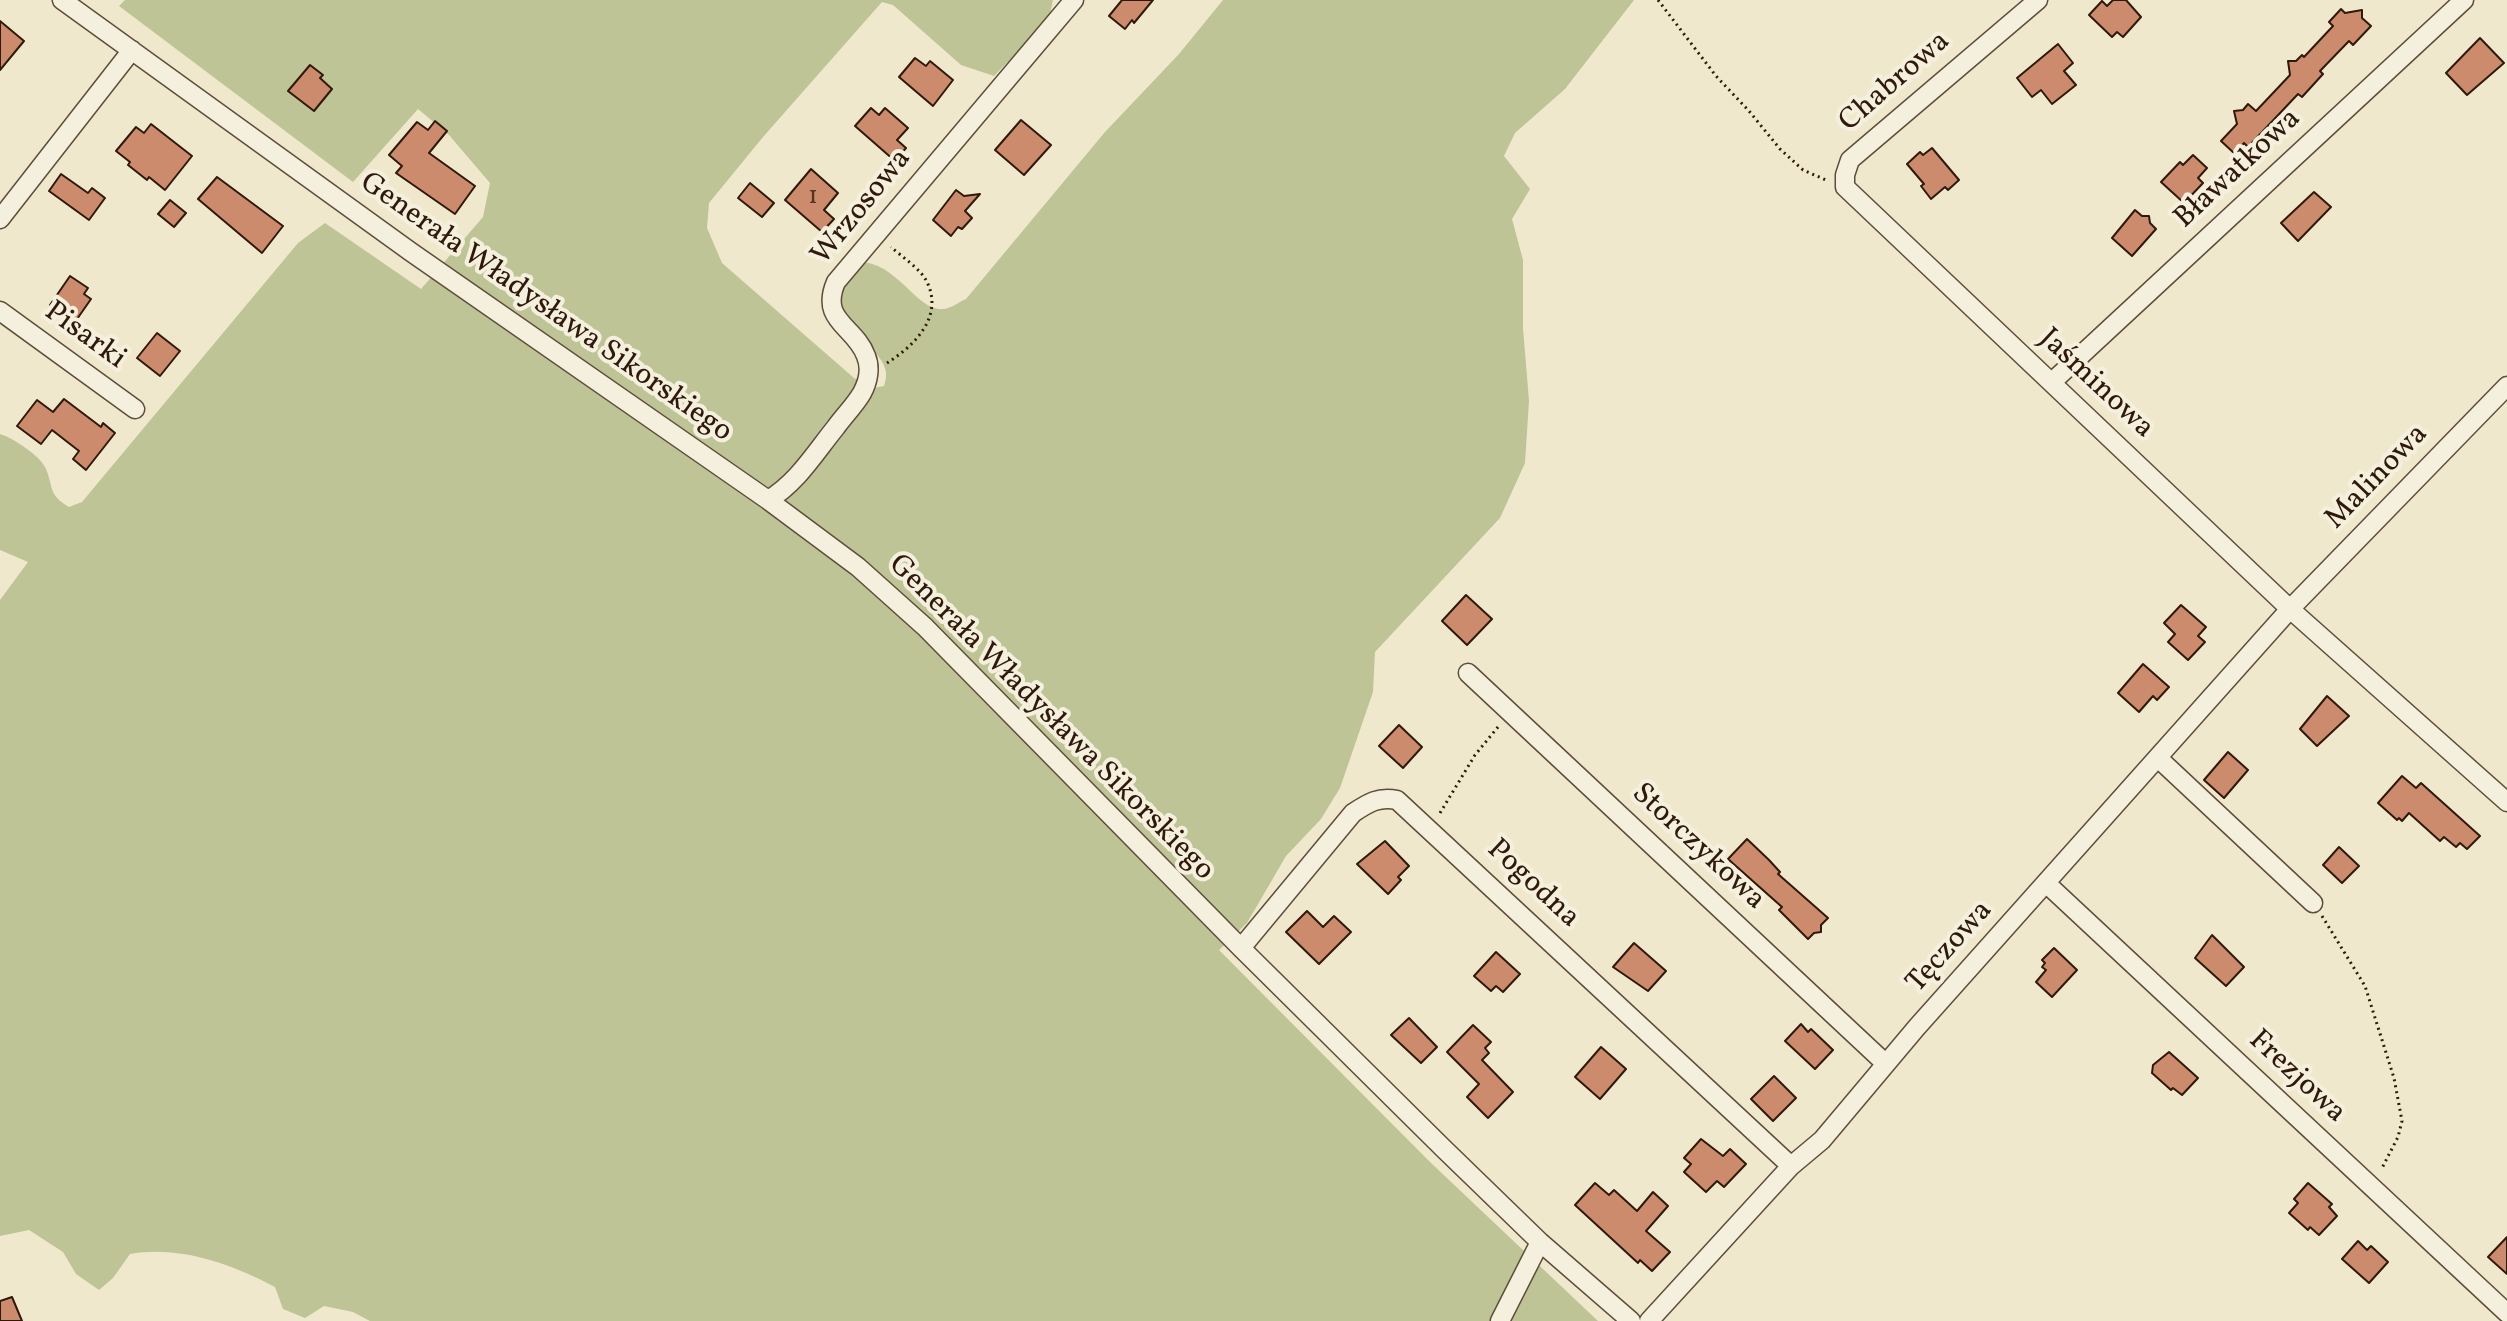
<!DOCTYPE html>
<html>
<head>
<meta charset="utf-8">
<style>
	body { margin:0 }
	canvas { display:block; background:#f0e8cd }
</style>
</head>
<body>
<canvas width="2507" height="1321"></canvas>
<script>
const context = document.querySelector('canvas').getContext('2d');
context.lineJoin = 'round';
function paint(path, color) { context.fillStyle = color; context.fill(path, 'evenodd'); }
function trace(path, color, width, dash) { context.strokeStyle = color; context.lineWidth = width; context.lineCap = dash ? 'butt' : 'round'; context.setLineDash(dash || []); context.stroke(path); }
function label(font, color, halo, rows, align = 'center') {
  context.font = font + ' Vollkorn,serif'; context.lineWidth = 8; context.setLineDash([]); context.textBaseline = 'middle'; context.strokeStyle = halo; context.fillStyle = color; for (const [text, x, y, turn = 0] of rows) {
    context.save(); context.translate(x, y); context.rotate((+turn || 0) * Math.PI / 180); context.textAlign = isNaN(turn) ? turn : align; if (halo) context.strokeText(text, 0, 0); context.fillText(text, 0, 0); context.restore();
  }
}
const green = new Path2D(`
	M125,0H1053L1049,19L994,76L961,65L893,5L882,2L763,137L709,203L707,228L722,263L854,378L873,388L884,386C900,348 827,335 839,295C842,284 853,271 859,262C898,262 917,312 943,309C950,309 959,302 966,299L1105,132L1179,54L1223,0H1634L1565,89L1515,133L1504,156L1530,189L1512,219L1523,260V328L1529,401L1525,463L1500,518L1375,652L1373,692L1340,788L1321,819L1286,856L1247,923L1219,950L1430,1162L1598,1321H370L353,1312L324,1306L305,1318L283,1309L275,1287C232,1264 179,1245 130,1254L113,1278L99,1290L76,1274L63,1252L29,1230L0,1236V600L28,562L0,550V434C13,438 41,456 46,469C54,489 48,494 69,507L82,502L298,243L325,223L421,289L483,217L490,183L449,135L418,109L353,182L119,6Z`);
const building = new Path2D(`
	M1122,0H1153L1134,23L1132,20L1125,29L1109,16Z
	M2113,0H2126L2141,17L2123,37L2117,32L2112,37L2089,15L2102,1L2107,6Z
	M2341,9L2345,13L2362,10V18L2371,26L2353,45L2349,41L2320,71L2323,74L2302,97L2298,94L2248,147L2244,143L2235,154L2221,141L2237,124L2234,111L2243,110L2248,104L2256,111L2290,75L2288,61H2296L2302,55L2304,57L2333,26L2329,22Z
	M0,21L24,41L0,70Z
	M2480,38L2504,63L2467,95L2446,73Z
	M2058,44L2073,63L2064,71L2076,85L2052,104L2041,90L2032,97L2017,78Z
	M915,58L926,66L930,61L953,80L933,106L899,77Z
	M310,65L323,75L320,78L332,89L314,111L288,91Z
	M871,108L879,115L885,108L908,128L897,140L906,148L895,161L855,126Z
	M1021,120L1051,145L1024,175L995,150Z
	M435,121L447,131L429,153L475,186L455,214L396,173L402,166L389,155L417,122L428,130Z
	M151,124L192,156L165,190L149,177L147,180L128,165L130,162L116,151L136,127L144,133Z
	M1932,148L1959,180L1948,190L1945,187L1931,199L1921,186L1924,184L1907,164L1920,152L1923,155Z
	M2193,155L2207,168L2198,178L2203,183L2184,203L2161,182L2180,162L2183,165Z
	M811,169L838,193L824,210L834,219L822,232L785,200Z
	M61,174L88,193L92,188L105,198L89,220L49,191Z
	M217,177L283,226L262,253L198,199Z
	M750,183L774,203L762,217L738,198Z
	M956,190L964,196L980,194L965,211L972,218L962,229L958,227L951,236L933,220Z
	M2314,192L2331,207L2298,241L2281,223Z
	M170,200L186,213L174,227L158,214Z
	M2135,210L2142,216H2149L2150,223L2156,229L2132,256L2112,238Z
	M70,276L88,288L84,294L91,299L75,322L50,305Z
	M157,333L180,351L160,376L137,358Z
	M64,399L101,427L103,423L115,433L86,470L73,459L79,451L52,430L41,444L17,426L37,400L53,412Z
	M1466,595L1492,619L1467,645L1442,621Z
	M2181,605L2206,627L2198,636L2205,642L2188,660L2168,642L2175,634L2164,623Z
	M2143,664L2169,687L2157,700L2153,696L2139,712L2118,693Z
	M2327,696L2349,716L2317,746L2300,729Z
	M1399,725L1422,747L1403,768L1379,746Z
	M2228,752L2248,770L2224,798L2204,780Z
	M2402,776L2416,788L2421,783L2480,836L2467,849L2460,843L2456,847L2444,837L2440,841L2409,813L2402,821L2399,818L2397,820L2378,803Z
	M1747,839L1769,860L1780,872L1778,874L1828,918L1821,925V932L1814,933L1808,939L1779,910L1782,907L1728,859Z
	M1385,841L1409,866L1398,877L1401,880L1388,894L1357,864Z
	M2339,847L2359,866L2342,883L2323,865Z
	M1307,911L1323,927L1334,916L1351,932L1319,964L1286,932Z
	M2212,935L2244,967L2226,986L2195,958Z
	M1634,943L1666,971L1648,991L1613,967Z
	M2054,948L2077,970L2052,997L2036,982L2046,970L2042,967L2045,963L2042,960Z
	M1496,952L1520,974L1503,992L1496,986L1491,991L1474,976Z
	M1409,1018L1437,1047L1421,1063L1391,1035Z
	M1801,1024L1808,1032L1811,1029L1833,1050L1815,1069L1785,1041Z
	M1473,1025L1491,1042L1485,1048L1489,1053L1482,1060L1513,1092L1488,1118L1467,1097L1479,1084L1447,1052Z
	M1601,1047L1626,1069L1600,1099L1575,1077Z
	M2169,1052L2198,1078L2182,1095L2173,1088L2171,1090L2152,1073L2153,1065Z
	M1774,1076L1796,1098L1773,1121L1751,1099Z
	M1701,1139L1723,1156L1730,1149L1746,1164L1724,1187L1717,1181L1706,1192L1684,1172L1691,1164L1684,1158Z
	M1595,1183L1609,1195L1614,1190L1637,1211L1653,1192L1668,1206L1646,1231L1670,1252L1652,1271L1640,1260L1638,1263L1575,1205Z
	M2308,1183L2332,1204L2329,1207L2337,1216L2319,1235L2310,1227L2308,1230L2289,1213L2298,1203L2294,1199Z
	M2507,1237V1274L2488,1257Z
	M2358,1241L2367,1250L2371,1246L2388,1262L2369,1283L2342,1259Z
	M12,1297L22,1321H0V1301Z`);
const path = new Path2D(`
	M1658,0L1716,76L1749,111L1780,149L1803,170L1826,180
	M887,363C914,346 944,317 927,282C921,269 902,257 891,247
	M1440,813L1475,755L1498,727
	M2322,916L2365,986L2394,1078L2402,1121L2398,1137L2381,1170`);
const minor = new Path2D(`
	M62,0L411,252L768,500L858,567L925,627L1241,948L1444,1149L1540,1242L1631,1321
	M2038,0L1850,160L1845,175V187L2290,609L2507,802
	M0,219L132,50
	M0,311L135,409
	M2052,382L2464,0
	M768,500C797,483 815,453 836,427C844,416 855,405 862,393C868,382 871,368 866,356C855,326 819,321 836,282L1074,0
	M1468,673L1886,1064
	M2158,758L2313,903
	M2047,884L2507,1313
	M1241,948L1353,813C1368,803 1379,796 1397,800L1791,1166
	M1500,1321L1540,1242
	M1649,1321L1791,1166L1822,1140L1917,1027L2290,609L2507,386`);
const numberNames = [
	["1",813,198]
];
const streetNames = [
	["Chabrowa",1896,83,-41],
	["Bławatkowa",2239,170,-43],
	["Wrzosowa",863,208,-51],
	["Generała Władysława Sikorskiego",545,309,35],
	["Pisarki",84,337,36],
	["Jaśminowa",2095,385,43],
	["Malinowa",2378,478,-46],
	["Generała Władysława Sikorskiego",1050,719,45],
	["Storczykowa",1697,848,43],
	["Pogodna",1532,885,43],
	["Tęczowa",1951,948,-48],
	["Frezjowa",2296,1078,43]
];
paint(green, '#bec495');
paint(building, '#cd8b6d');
trace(building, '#2f190a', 2);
trace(minor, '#5f4d3b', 21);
trace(path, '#2f190a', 3, [2, 4]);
trace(minor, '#f5f0de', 18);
label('26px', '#563623', null, numberNames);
label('30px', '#2f190a', '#f5f0de', streetNames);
</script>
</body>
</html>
